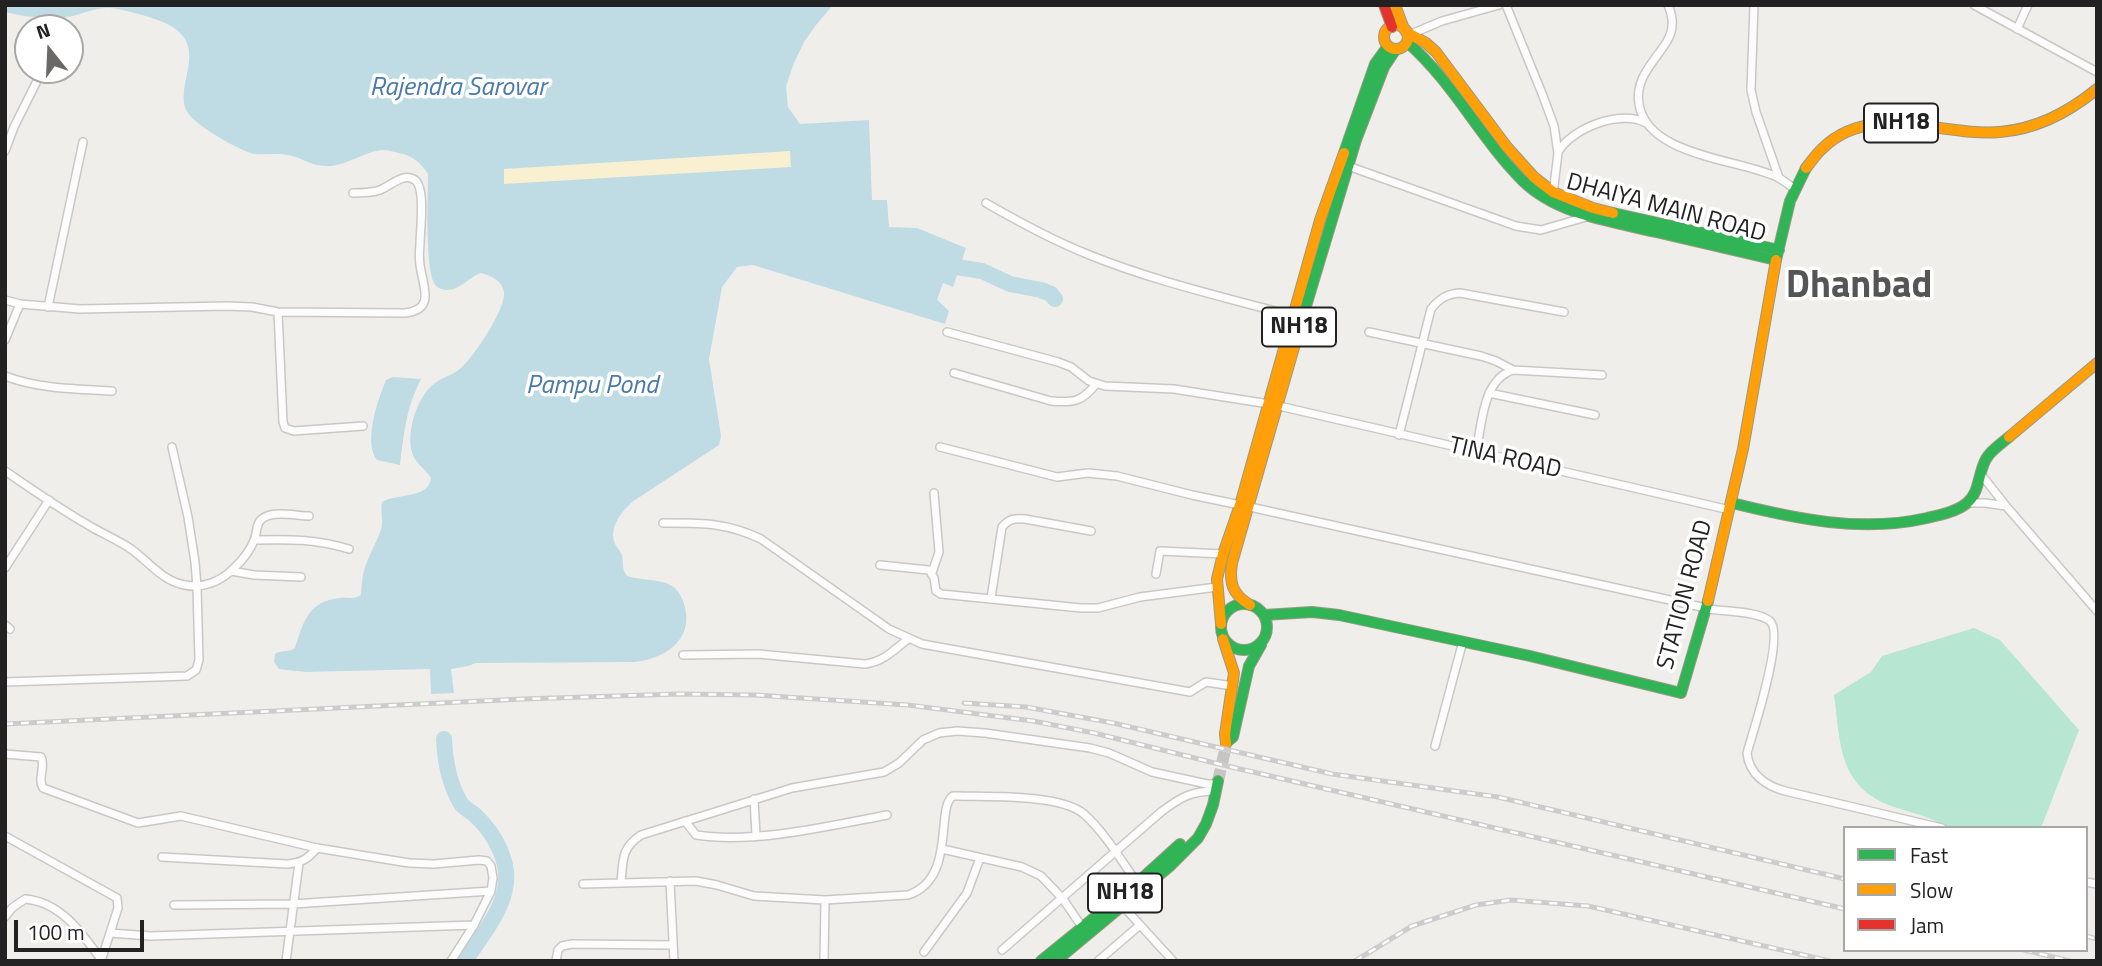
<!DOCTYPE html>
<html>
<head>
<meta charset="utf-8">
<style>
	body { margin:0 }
	#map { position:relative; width:2102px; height:966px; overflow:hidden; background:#f0eeeb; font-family:"Titillium Web",sans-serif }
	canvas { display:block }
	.frame { position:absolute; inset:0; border:7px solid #222; pointer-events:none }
	.legend { position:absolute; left:1843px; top:826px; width:245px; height:126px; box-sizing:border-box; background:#fff; border:2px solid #a7a7a7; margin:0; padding:9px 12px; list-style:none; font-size:21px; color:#222 }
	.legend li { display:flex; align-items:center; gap:14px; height:35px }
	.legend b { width:35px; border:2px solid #a7a7a7 }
	.north { position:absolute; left:14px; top:14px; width:70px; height:70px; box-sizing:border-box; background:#fff; border:2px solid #a7a7a7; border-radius:50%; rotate:342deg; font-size:19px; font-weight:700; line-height:28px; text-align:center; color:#222 }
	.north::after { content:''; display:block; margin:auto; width:24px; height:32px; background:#6a6968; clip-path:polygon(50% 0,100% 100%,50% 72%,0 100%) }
	.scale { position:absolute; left:14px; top:920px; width:130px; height:32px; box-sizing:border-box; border:4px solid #222; border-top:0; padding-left:9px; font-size:21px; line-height:24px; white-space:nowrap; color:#222; -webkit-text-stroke:5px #fff; paint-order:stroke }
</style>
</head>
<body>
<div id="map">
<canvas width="2102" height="966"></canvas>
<div class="frame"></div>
<ul class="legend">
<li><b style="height:9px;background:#30b455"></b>Fast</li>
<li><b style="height:9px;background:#ff9f0a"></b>Slow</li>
<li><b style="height:9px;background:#e5322d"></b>Jam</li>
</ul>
<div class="north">N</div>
<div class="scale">100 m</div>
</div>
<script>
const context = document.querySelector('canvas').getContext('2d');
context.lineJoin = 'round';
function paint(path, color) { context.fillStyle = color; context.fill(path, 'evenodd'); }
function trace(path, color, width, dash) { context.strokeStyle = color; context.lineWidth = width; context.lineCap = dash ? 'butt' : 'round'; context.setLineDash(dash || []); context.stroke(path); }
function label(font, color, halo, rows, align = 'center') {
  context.font = font + ' "Titillium Web",sans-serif'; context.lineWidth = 7; context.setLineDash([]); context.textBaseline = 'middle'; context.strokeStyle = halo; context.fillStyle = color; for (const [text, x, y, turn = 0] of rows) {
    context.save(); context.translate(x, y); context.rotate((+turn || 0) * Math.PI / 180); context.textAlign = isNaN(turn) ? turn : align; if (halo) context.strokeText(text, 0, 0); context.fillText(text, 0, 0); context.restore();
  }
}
const sand = new Path2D(`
	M791,151L792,167L504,185V169Z`);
const pitch = new Path2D(`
	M1974,628L2000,640L2079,730L2041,828C2012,828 1982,830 1954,828C1945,827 1937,821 1929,818C1901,808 1872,805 1854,779C1838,756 1838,722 1834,695L1871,672L1882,656Z`);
const water = new Path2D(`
	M5,5H833L816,25L804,42L794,63L786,86L788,107L800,124L869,120L872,200H887L889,227L917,228L966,248L953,287L943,283L937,300L949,311L945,324L753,265L737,267L722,287L709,359L721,436L719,445L632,502C622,512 610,525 614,541C615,546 620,550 622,555C624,564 621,568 627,576C642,581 662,578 675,588C681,594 685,604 686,613C690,644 660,660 633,662L476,663L468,666L451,669L454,693L431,694L430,669L306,672L279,669L274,662L275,654C282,649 289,653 295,648C303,623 308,601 340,598C348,597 353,600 361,595C362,584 362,573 367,562C371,551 377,541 381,530C384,520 380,512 382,502C398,493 429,499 431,478C425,468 415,464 412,452C406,432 417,396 435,383C443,377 454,375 462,367C474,356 506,309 504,292C502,280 491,276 481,273C469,277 461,289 448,290C442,290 437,288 434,283C425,266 428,196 428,174C421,163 413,156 399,153C394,152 388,150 383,150C362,151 342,171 317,165C307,163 298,156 287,155C277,153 266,155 255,154C240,151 196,126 188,113C172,87 210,49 171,26C160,19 123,9 110,8C96,7 82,14 68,17C47,20 26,17 5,12ZM790,151L791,167L504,184V169Z
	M393,377L421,379C406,409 404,432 400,465L377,460C363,442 378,399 386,380Z`);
const river = new Path2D(`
	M939,264L982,271L1010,284L1041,290L1051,294L1055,299
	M444,739C445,761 449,783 460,802C464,809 471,811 476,816C495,834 511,863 505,889C500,915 479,939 465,961`);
const highwayTunnel = new Path2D(`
	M1218,781L1226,746`);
const street = new Path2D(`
	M1506,5L1543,96L1554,126L1558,153L1553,194
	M1668,5C1671,12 1673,19 1672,26C1671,50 1633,70 1639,104C1647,156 1738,159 1777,177C1783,180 1789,185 1795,189
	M1754,5L1751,90L1756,112L1779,178
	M1974,5L2097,72
	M2017,29L2028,5
	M1411,34L1442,21L1499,5
	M5,151L14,127L36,83
	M1558,152C1572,128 1621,109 1646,123
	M1348,166L1516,226L1541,230L1586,217
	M986,203C1019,222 1052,240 1087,254C1153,281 1224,297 1293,316
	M5,300L20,304L80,309L227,306L252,307L278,312L405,313C433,310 425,291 421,271C419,262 419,253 420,244C420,231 426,188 415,180C403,172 391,186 380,190C371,193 362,193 353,193
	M48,307L83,142
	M278,312L283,422L285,428L294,431L363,426
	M947,332L1058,362L1071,367L1089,381L1105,386L1174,389L1269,404
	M1369,332L1481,356L1496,361L1513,370
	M5,340L20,304
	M954,373L1051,401C1073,403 1082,402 1096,384
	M5,376C39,389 75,389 112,391
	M1489,393L1595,415
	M1279,406L1730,510
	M1399,435L1431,309C1440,298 1447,294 1460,293L1564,312
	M940,447L1057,477L1088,473L1117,476L1192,495L1240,505
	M1476,452C1482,425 1482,380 1513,370L1602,375
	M5,471C34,491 64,512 95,529C106,535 117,540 128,547C147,559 161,581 185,585C203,589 221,581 233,569C242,561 251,549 255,538C257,532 256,523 262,519C273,510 296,516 309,516
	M1966,503H1985L2006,506L1980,473
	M2006,506L2097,611
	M1250,507L1706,608
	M663,523C700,523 726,522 761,539L889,629L922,644L1190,692L1206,682L1233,686
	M255,540C290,539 315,539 349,549
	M880,565L929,570L934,578L936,591L941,594L1081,608H1098L1140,597L1217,587
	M5,568L49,500
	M231,571L254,575L301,577
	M932,573L939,552L934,493
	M1156,574L1160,551L1223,554
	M991,598L1002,527C1009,519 1014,518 1025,519L1091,531
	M1706,609C1722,611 1758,611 1770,621C1785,635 1753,732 1747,753C1749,774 1766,786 1785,791L1942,828
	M5,625L10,629
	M683,655L758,654L865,664C883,662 894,650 908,639
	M5,682L187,676L196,670L199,660L197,587L195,562L188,517L172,447
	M1435,746L1463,641
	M5,754L41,757C46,768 37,778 43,788L138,823L181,816L317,848L409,863L434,864L479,860L487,861L491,866L493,878L491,891L474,925L451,961
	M754,799L756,835
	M685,821L696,835C754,844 829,826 887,815
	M5,836L117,898L118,908L101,961
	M942,849L1022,867L1041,876L1063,899L1082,927
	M162,857L287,864C301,863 308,859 317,848
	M670,881L674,961
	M2086,882L2097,884
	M621,883C623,861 621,848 641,835L792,788L884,772L899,763L923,740L939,733L957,731L985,733L1090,748L1109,753L1152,772L1207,784H1218
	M583,884L696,881L717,885L754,896L825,900L908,895C957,879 935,807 953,796H958C990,797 1061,794 1084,814C1105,833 1121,860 1137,883
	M174,905L293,904L491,891
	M1122,905L1173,961
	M5,917L12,908L25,899C61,902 82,933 102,961
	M110,933L151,936L474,925
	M1002,950L1161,812C1181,797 1191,791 1216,791
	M924,952L967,893L980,858
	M286,961L299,863
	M556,961L558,950L562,946L572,944L673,945
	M824,961L825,900
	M1098,961L1140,925`);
const fast = new Path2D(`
	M1407,42C1454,83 1480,138 1523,181C1558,215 1611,221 1656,232C1696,241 1736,251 1776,260L1790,201L1806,168
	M1344,153L1375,64L1388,46
	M1613,213L1779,250
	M1303,316L1356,140L1384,67L1396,49
	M1732,503C1797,519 1861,533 1927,518C1940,515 1956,512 1967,503C1980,492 1978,473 1986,459C1991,450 2001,444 2009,437
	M1221 627a23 23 0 1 1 46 0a23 23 0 1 1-46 0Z
	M1264,615L1312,612L1339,615L1530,656L1681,693L1708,601
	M1227,742L1233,737L1249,666L1261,645
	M1041,961L1137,883L1180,844
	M1056,961L1169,867L1198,838L1206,824L1213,805L1218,781`);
const slow = new Path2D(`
	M1395,5L1404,29
	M1384 37a12 12 0 1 1 24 0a12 12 0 1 1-24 0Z
	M1406,32L1426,43L1436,52L1507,147L1534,177L1553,192L1593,208L1613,213
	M1806,168C1811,162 1816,154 1823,148C1871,101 1942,137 2000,132C2037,129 2069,112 2097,89
	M2009,437L2097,363
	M1708,601L1743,449L1776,260
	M1250,605C1232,594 1229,583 1232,563L1303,316
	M1221,624L1217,579L1223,554L1240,505L1320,220L1344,153
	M1223,639L1234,673L1225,734L1226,744`);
const jam = new Path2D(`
	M1384,5L1392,27`);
const rail = new Path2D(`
	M964,703L1026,707L1113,723L1332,774L1498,797L1845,879
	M5,724L523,699L678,694L755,695L908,705L1033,721L1094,733L1227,766L1845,909
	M2086,936L2097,939
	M2024,950L2070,961
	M1355,961L1412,926L1476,905L1511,900L1588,906L1830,961`);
const shields = [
	[1901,123,74],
	[1299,327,74],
	[1125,893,74]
];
const shieldNames = [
	["NH18",1901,123],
	["NH18",1299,327],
	["NH18",1125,893]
];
const streetNames = [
	["DHAIYA MAIN ROAD",1666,209,15],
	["TINA ROAD",1505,459,13],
	["STATION ROAD",1686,595,-75]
];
const waterNames = [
	["Rajendra Sarovar",458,89],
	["Pampu Pond",592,387]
];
const townNames = [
	["Dhanbad",1859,288]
];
paint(sand, '#f8f0d0');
paint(pitch, '#b7e6d2');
paint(water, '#bfdbe3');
trace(river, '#bfdbe3', 16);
trace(highwayTunnel, '#c7c5c3', 12, [12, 6]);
trace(street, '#c9c8c7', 10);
trace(fast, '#999a82', 12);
trace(slow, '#999a82', 12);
trace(jam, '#999a82', 12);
trace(street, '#fdfcfc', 7);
trace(fast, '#30b455', 10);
trace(slow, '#ff9f0a', 10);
trace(jam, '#e5322d', 10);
trace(rail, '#ccc', 5);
trace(rail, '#fff', 2.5, [8]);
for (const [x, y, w] of shields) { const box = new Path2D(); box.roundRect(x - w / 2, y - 19.5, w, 39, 5); context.fillStyle = '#fff'; context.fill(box); trace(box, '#222', 2); }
label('bold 23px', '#222', null, shieldNames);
label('24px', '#222', '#fff', streetNames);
label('italic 26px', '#4a7aab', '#fff', waterNames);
label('bold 38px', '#555', '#fff', townNames);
</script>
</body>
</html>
